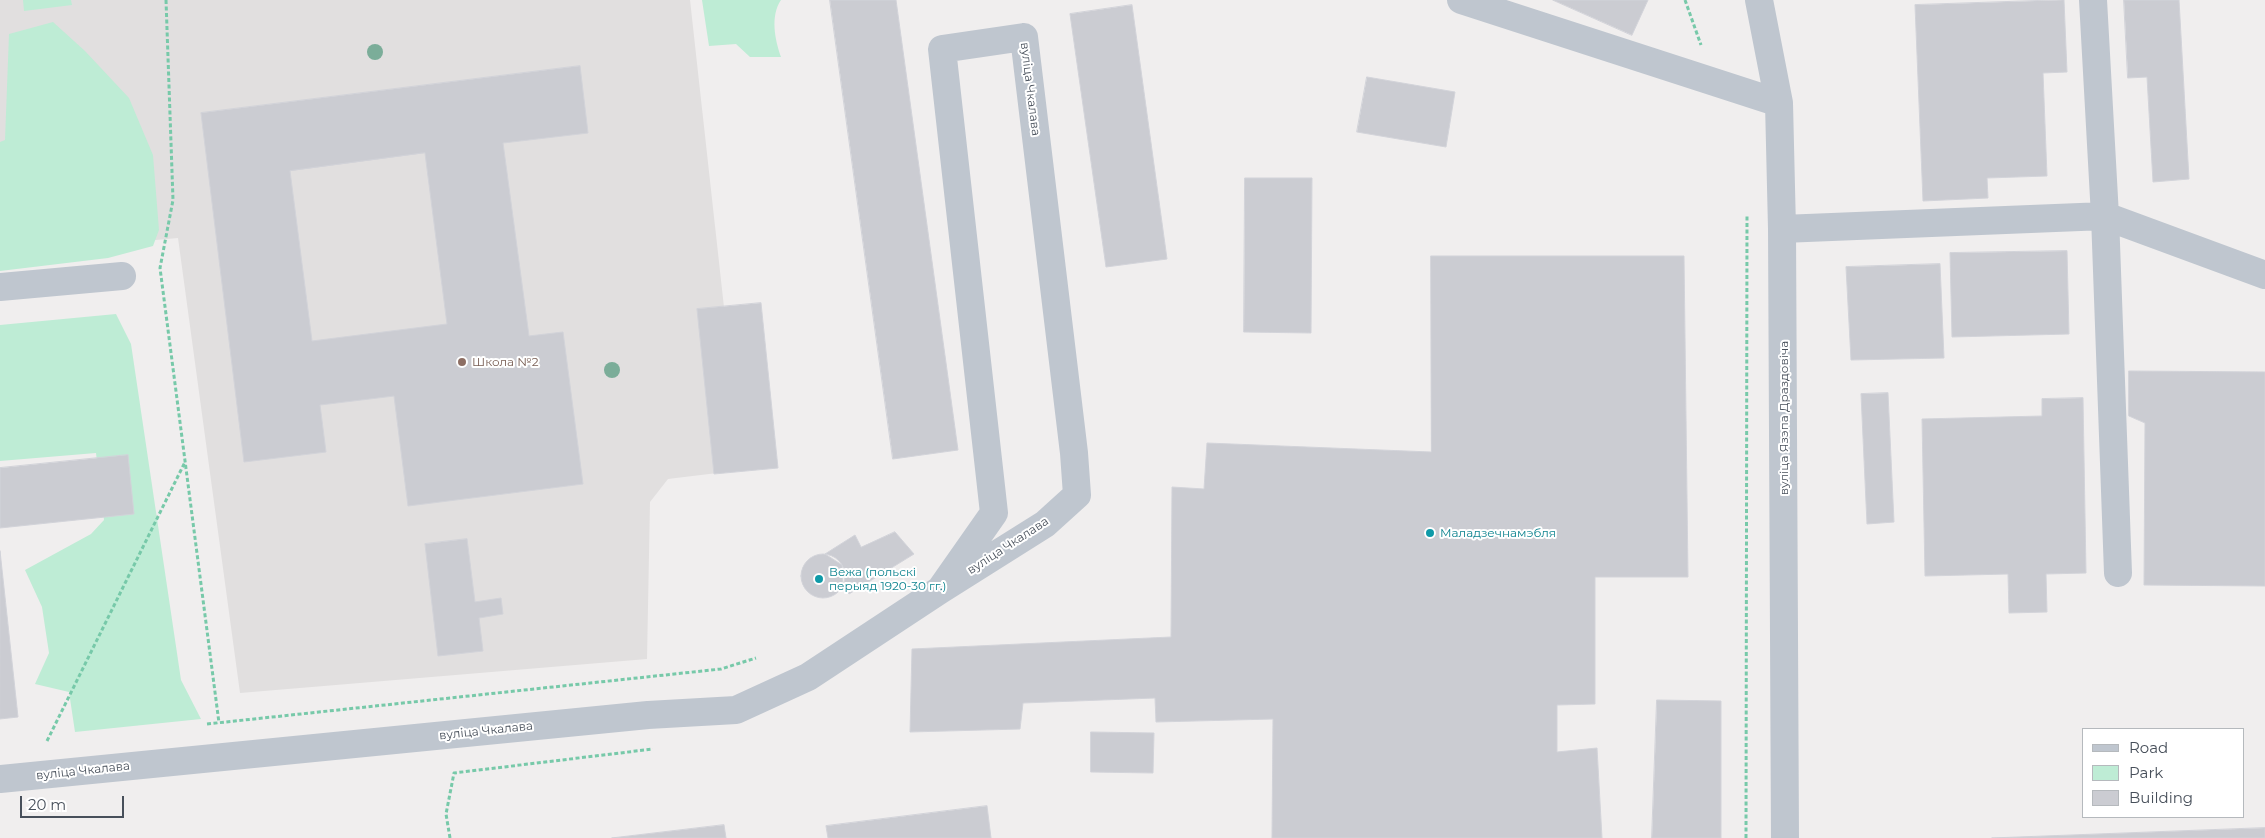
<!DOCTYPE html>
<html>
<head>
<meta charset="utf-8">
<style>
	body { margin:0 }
	#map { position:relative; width:2265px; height:838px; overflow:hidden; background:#f0eeee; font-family:Montserrat,sans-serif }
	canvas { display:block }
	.legend { position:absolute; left:2082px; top:728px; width:162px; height:90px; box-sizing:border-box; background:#fff; border:1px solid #b5b9bd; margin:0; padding:6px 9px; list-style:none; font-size:15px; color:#474f5a }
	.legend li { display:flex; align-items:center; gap:10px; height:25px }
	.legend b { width:25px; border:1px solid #b5b9bd }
	.scale { position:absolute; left:20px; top:796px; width:104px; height:22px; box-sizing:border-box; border:2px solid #474f5a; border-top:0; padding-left:6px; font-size:15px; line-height:18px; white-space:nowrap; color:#474f5a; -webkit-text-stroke:4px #fff; paint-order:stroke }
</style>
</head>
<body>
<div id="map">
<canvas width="2265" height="838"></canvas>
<ul class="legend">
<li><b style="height:6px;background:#bfc6cf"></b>Road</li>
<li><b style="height:14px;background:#beecd5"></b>Park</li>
<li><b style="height:14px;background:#cbccd2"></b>Building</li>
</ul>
<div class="scale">20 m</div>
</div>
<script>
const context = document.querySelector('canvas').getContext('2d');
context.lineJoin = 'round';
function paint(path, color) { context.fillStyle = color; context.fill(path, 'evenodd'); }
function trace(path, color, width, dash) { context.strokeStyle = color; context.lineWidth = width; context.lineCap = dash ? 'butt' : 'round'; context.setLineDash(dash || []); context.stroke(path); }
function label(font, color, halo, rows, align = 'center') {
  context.font = font + ' Montserrat,sans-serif'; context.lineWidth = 4; context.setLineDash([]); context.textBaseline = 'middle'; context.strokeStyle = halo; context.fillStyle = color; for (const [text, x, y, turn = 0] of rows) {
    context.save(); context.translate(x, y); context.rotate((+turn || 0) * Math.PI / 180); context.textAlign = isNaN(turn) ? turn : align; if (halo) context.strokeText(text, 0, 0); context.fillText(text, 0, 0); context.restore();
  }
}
const education = new Path2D(`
	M0,0H690L742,470L668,479L650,502L647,659L240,693L178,238L0,254Z`);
const green = new Path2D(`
	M23,0H71L72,5L24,11Z
	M702,0H781C770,16 775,40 781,57H750L736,44L709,46Z
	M53,22L85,51L129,98L153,155L159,230L153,246L108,258L0,271V142L5,140L9,34Z
	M116,314L131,344L181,680L201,719L75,732L69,692L35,684L49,653L42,607L25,570L91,534L104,520L96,453L0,461V325Z`);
const building = new Path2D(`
	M830,0H896L958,450L893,459Z
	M1553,0H1648L1632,35Z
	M2064,0L2067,72L2043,73L2047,176L1987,178L1988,198L1923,201L1915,5Z
	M2124,0H2179L2189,179L2153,182L2147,77L2128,78Z
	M1132,5L1167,259L1106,267L1070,14Z
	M580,66L588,133L503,143L529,336L563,332L583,484L408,506L394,396L320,405L326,452L244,462L201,113ZM425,153L447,324L312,341L290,171Z
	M1367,77L1455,92L1446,147L1357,132Z
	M1245,178H1312L1311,333L1244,332Z
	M2067,251L2069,334L1952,337L1950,253Z
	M1431,256H1684L1688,577H1595V704L1557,705V752L1597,748L1602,838H1272L1273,719L1156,722L1155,698L1023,703L1020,729L910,732L912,649L1171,637L1172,487L1204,489L1207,443L1431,452Z
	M1940,264L1944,358L1851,360L1846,267Z
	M761,303L778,468L714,474L697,309Z
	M2129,371L2265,372V586L2144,585L2145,423L2129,416Z
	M1888,393L1894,522L1867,524L1861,394Z
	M2083,398L2086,573L2046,574L2047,612L2009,613L2008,574L1925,576L1922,419L2042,416V399Z
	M128,455L134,514L0,528V468Z
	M895,532L914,554L849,594L843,586L842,565L825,554L855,535L861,547Z
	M467,539L475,602L501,598L503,614L479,618L483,651L438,656L425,544Z
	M0,551L18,717L0,719Z
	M801 576a22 22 0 1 1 44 0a22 22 0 1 1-44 0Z
	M1657,700L1721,701V838H1652Z
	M1091,732L1154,733L1153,773L1091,772Z
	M987,806L991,838H828L826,826Z
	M724,825L726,838H612Z
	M2265,828V838H1992Z`);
const path = new Path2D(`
	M166,0L173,200L160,268L219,723
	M1685,0L1701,45
	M207,724L721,669L756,658
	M47,741L185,462
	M450,838L446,814L454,773L653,749
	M1746,838L1747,216`);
const minor = new Path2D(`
	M1461,0L1779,103
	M1759,0L1779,103L1782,229L1785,838
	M2093,0L2105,216L2118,573
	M1782,229L2105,216L2265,275
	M0,287L122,276
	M0,779L648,715L736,710L808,677L940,590L1045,524L1077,495L1074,453L1024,37L942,49L994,513L940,590`);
const trees = [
	[375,52],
	[612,370]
];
const markers = [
	[462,362,5,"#8d6e63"],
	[1430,533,5,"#0f9aa8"],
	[819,579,5,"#0f9aa8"]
];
const streetNames = [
	["вуліца Чкалава",1030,89,83],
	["вуліца Язэпа Драздовіча",1784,418,-90],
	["вуліца Чкалава",1008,546,-33],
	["вуліца Чкалава",486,731,-6],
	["вуліца Чкалава",83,771,-6]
];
const educationNames = [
	["Школа №2",472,362]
];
const cultureNames = [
	["Маладзечнамэбля",1440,533],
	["Вежа (польскі",829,572],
	["перыяд 1920-30 гг.)",829,586]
];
paint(education, '#e1dfdf');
paint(green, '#beecd5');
paint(building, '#cbccd2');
trace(building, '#d2d3d9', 1);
trace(path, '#77c9a9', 3, [4, 2.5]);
trace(minor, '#bfc6cf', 28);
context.fillStyle = '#7bad99';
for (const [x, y] of trees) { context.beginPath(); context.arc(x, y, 8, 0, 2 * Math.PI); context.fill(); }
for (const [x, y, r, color] of markers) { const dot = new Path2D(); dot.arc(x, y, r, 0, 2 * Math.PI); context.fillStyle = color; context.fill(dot); trace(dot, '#fff', 2); }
label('12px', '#474f5a', '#fff', streetNames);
label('12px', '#785e54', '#fff', educationNames, 'left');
label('12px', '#0d838f', '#fff', cultureNames, 'left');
</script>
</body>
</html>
